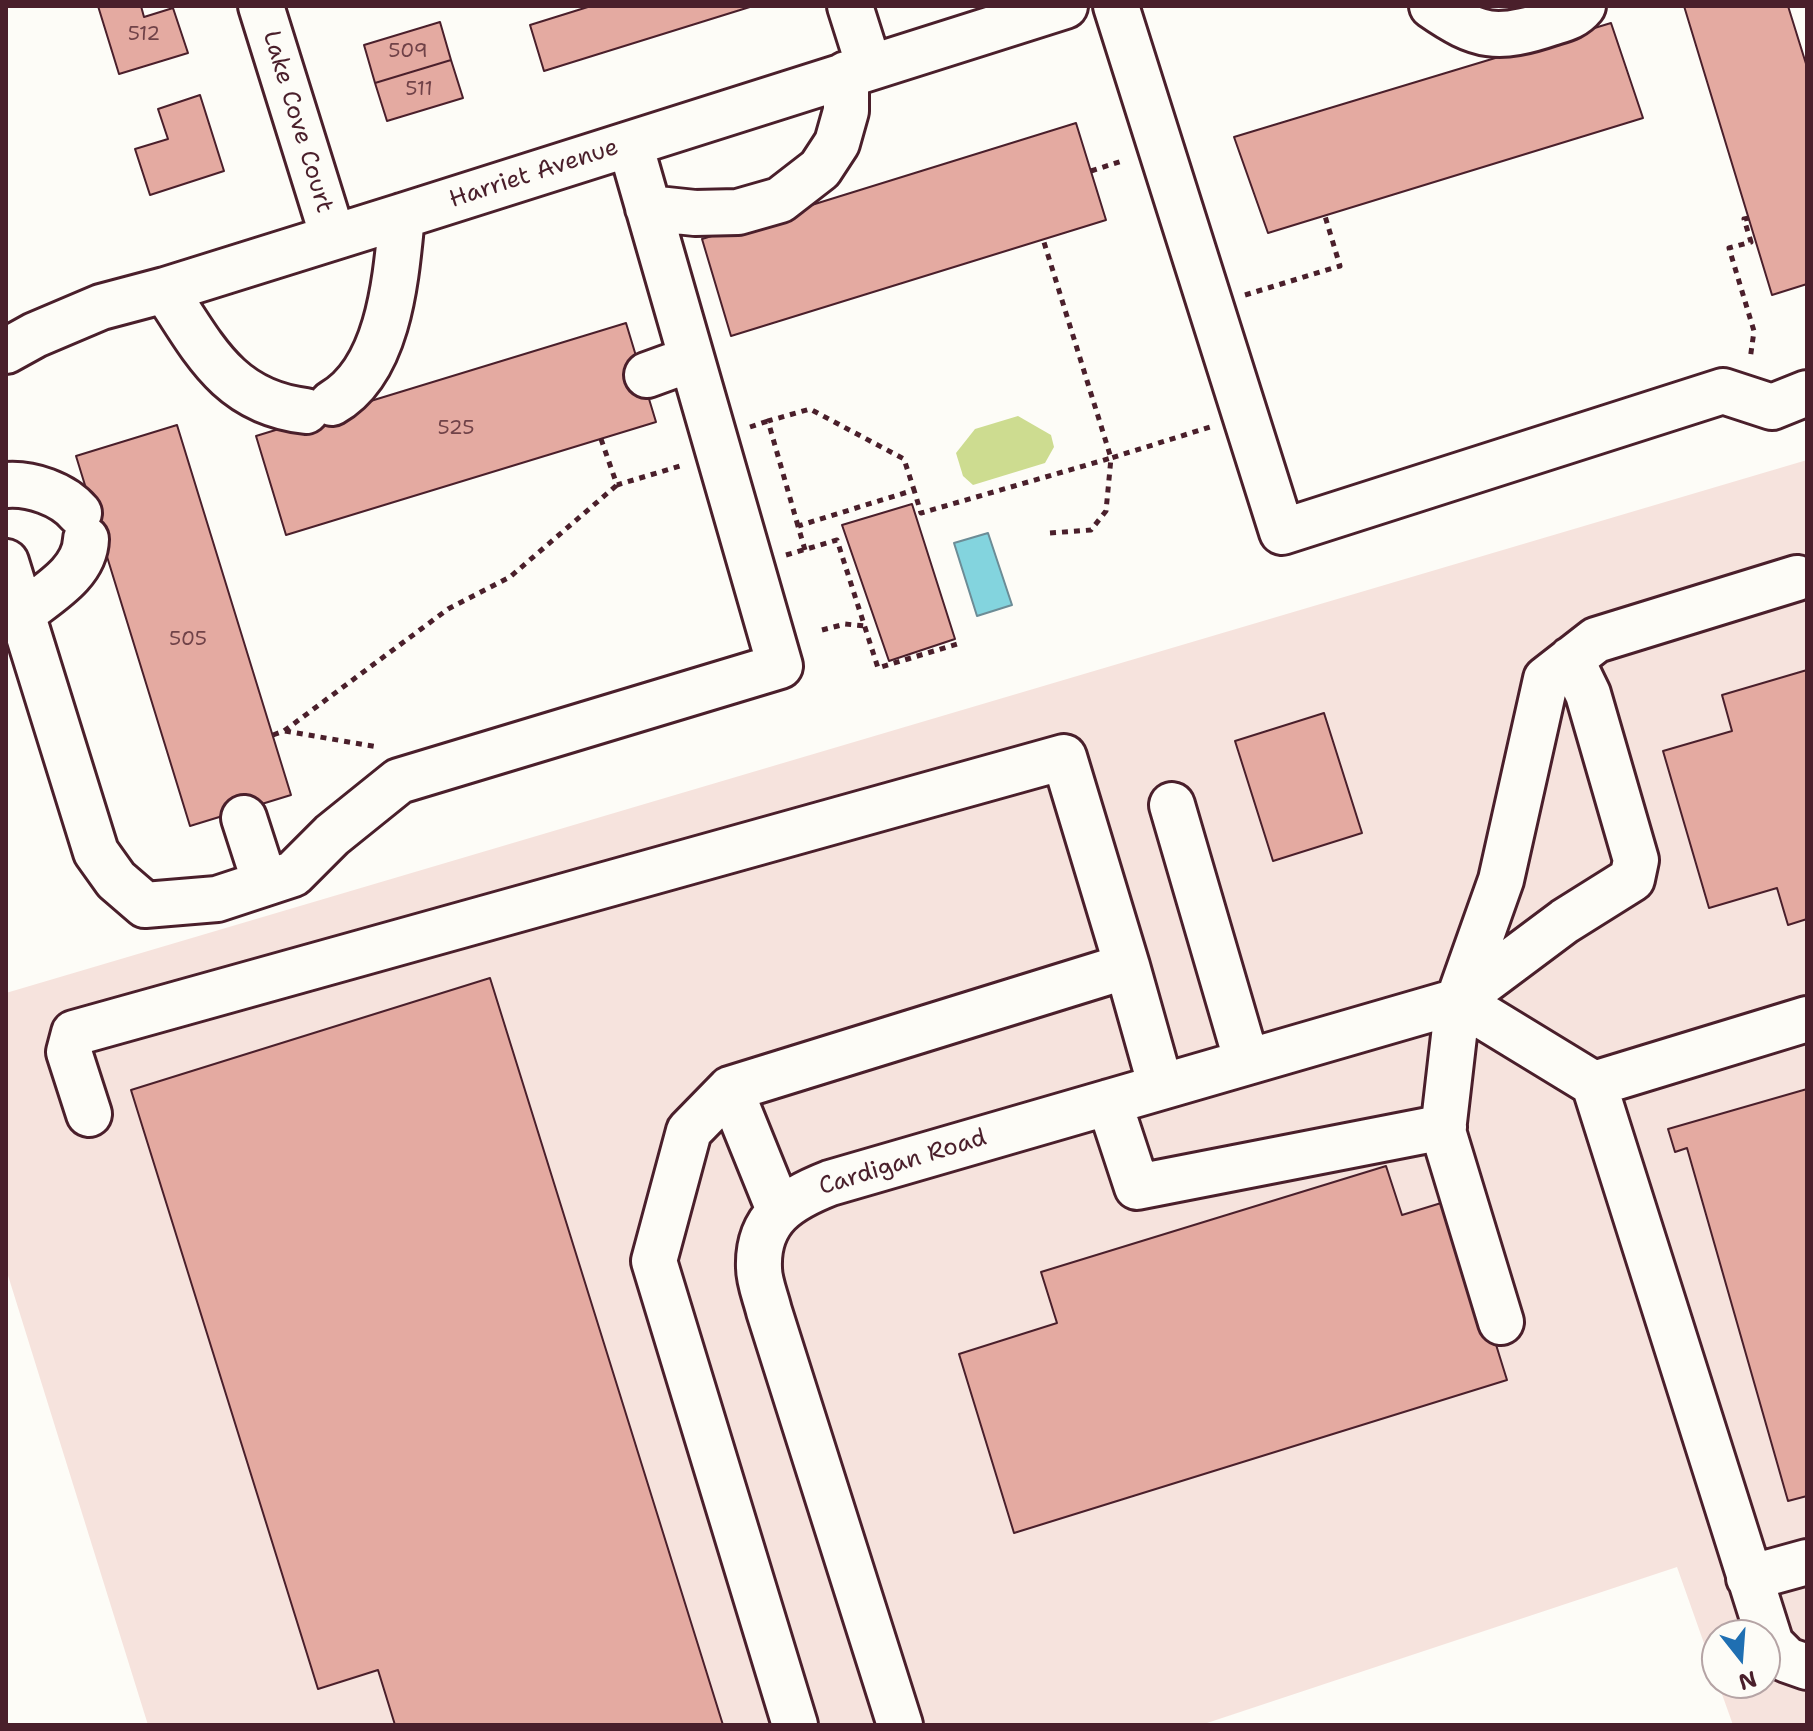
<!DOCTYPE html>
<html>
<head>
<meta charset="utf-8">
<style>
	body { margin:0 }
	#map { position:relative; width:1813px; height:1731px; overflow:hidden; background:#fdfcf7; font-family:"Shantell Sans",sans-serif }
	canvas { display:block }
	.frame { position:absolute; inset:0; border:8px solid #4a1f2b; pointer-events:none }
	.north { position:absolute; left:1701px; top:1619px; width:80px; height:80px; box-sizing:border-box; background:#fdfcf7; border:2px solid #b5a4a5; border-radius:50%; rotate:163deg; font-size:22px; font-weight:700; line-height:32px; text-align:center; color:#4a1f2b }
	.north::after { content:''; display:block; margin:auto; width:28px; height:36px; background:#1f6fb2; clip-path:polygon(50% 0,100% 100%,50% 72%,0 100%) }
</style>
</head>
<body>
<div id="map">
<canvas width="1813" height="1731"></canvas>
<div class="frame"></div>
<div class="north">N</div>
</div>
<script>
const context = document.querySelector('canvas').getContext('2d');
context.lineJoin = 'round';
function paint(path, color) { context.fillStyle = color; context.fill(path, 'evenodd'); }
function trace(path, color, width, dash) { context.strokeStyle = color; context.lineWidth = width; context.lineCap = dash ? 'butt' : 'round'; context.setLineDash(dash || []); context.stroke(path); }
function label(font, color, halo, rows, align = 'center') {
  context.font = font + ' "Shantell Sans",sans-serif'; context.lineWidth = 8; context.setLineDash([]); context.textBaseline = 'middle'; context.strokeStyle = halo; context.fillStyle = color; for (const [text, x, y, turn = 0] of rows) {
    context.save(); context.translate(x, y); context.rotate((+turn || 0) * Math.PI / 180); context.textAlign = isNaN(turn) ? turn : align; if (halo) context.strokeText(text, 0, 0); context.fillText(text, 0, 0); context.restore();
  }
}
const built = new Path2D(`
	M1807,460V1725H1733L1718,1683H1765V1635H1717V1680L1677,1567L1201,1725H148L6,1269V993Z`);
const green = new Path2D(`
	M1018,416L1051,435L1054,447L1045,463L973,485L963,476L956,453L975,429Z`);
const water = new Path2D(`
	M988,533L1012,605L977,616L954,543Z`);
const building = new Path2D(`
	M98,6H141L144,17L173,8L188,53L119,74Z
	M591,6H753L544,71L530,25Z
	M1684,6H1788L1807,67V284L1772,295Z
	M440,22L451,60L375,83L364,45Z
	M1611,23L1643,118L1268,233L1234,137Z
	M451,60L463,98L387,121L375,83Z
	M200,95L224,171L150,195L135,149L168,139L158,109Z
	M1076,123L1106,220L731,336L702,239Z
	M626,323L656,422L286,535L256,436Z
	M177,425L291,795L190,826L76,456Z
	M912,504L955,639L889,661L842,525Z
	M1807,670V919L1788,925L1777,888L1709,908L1663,751L1732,731L1722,695Z
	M1324,713L1362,833L1273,861L1235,741Z
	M490,978L723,1725H395L378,1670L318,1689L131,1090Z
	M1807,1089V1496L1788,1501L1687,1148L1675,1152L1668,1129Z
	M1386,1166L1402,1215L1451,1200L1507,1380L1014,1533L959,1354L1057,1323L1041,1272Z`);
const path = new Path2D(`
	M1091,171L1125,160
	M1749,218L1744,219L1751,242L1729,248L1754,331L1750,360
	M1245,295L1340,266L1325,216
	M750,427L768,421
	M601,439L617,485L683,465
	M798,526L768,421L810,409L904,459L914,490
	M1050,533L1091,530L1106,511L1111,458L1210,427
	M805,550L798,526L914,490L921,513L1111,458L1043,239
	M786,555L837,540L878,668L957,644
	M822,630L845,624L865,626
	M285,731L378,747
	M273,735L284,731L448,609L510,577L617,485`);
const minor = new Path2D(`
	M261,6L333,237
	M850,6L869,66
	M1116,6L1282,532L1723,391L1772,407L1807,393
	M1432,6C1478,38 1498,41 1551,23C1564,19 1574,17 1583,6
	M648,208L695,213L738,212L780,200L820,169L837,143L846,111V74
	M165,290C204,349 228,402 306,411
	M6,351L35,335L101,307L165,290L402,216L1065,6
	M647,375L691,359
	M332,403C390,370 396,276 402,216
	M6,485C31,483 63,494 79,513
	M6,562L96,852L116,880L145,905L217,899L293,874L332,835L399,781L780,666L630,144
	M23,613C48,593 85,573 86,539
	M1172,805L1247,1062
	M244,818L265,883
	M1458,1001L1594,1084L1771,1644L1787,1660L1807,1667
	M1594,1084L1807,1019
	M730,1089L689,1131L654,1261L795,1725
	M1109,1102L1137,1187L1444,1127
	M89,1114L69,1052L74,1033L1064,757L1127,966
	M779,1210L730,1089L1127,966L1161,1087
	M1501,1322L1443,1131L1458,1001L1501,880L1546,679L1596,640L1797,578
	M1749,1578L1807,1562
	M900,1725L769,1311C766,1298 759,1282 759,1268C757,1218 789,1199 830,1183L1458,1001L1565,921L1632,879L1636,860L1588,694L1571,659`);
const numberNames = [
	["512",144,35],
	["509",408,52],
	["511",419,90],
	["525",456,429],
	["505",188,640]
];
const streetNames = [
	["Lake Cove Court",297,122,73],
	["Harriet Avenue",534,174,-18],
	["Cardigan Road",903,1163,-17]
];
paint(built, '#f6e3dd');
paint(green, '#cddc90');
paint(water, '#83d4de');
trace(water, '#6c8c96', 2);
paint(building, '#e4aaa1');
trace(building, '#4a1f2b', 2);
trace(minor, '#4a1f2b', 50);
trace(path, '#4a1f2b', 5, [6, 6]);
trace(minor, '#fdfcf7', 44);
label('20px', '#704248', null, numberNames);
label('24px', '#4a1f2b', '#fdfcf7', streetNames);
</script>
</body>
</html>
